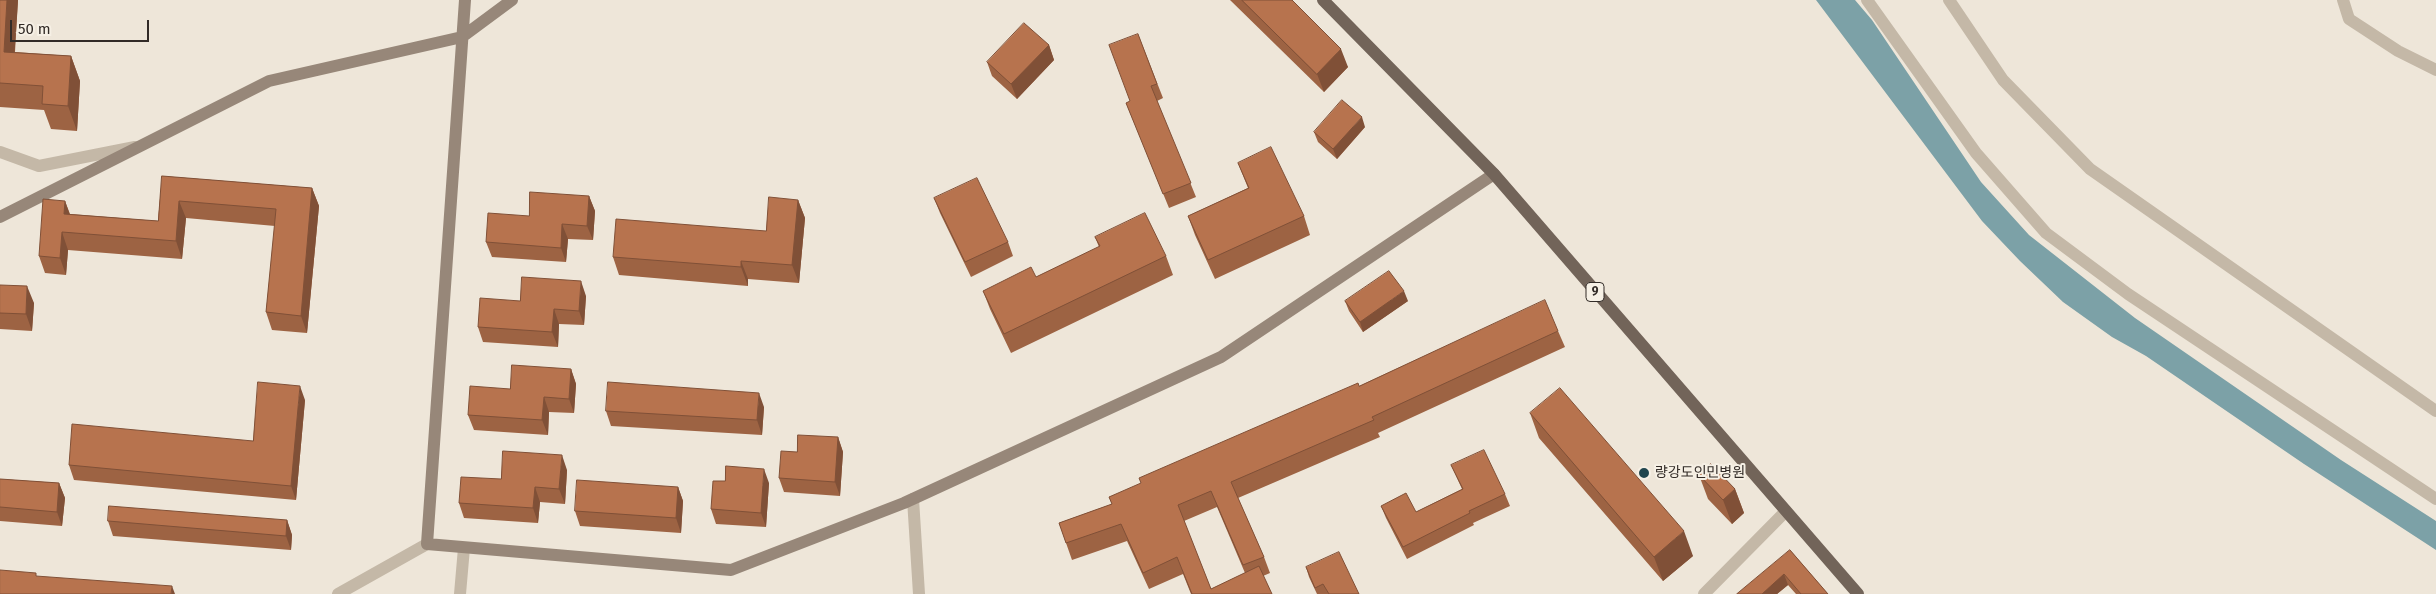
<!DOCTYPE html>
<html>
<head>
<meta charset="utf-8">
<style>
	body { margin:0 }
	#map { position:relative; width:2436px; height:594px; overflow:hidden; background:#eee6d9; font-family:"Fira Sans",sans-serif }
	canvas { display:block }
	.scale { position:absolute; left:10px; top:20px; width:139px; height:22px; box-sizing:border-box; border:2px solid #322b27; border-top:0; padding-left:6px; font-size:15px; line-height:18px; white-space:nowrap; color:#322b27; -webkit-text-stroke:4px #f6f0e5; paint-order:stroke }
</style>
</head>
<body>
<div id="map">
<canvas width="2436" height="594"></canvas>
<div class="scale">50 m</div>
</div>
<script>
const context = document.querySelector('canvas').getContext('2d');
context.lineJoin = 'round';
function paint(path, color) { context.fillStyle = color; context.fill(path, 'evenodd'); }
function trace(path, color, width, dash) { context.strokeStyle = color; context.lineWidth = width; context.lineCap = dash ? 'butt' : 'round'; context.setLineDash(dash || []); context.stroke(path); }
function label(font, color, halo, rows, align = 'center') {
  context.font = font + ' "Fira Sans","Noto Sans KR",sans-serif'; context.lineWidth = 4; context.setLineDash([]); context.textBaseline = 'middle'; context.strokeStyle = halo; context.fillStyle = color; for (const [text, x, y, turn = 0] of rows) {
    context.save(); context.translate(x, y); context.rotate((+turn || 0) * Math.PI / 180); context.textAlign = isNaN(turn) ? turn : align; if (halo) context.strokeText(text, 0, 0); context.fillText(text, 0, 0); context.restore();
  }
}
const water = new Path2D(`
	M1816,0H1855L1872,20L1981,182L2029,235L2135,318L2341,460L2436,521V550L2304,464L2146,356L2112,337L2063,302L2020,261L1982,221Z`);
const street = new Path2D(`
	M1867,0L1976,153L2046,233L2128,294L2436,499
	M1949,0L2003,80L2090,169L2436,411
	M2343,0L2349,19L2398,51L2436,70
	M0,152L39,166L135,147
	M913,499L919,594
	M338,594L427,544
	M460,594L464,548
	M1704,594L1786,511`);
const secondary = new Path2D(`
	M465,0L427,544L731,570L904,503L1221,357L1494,174
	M0,217L269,81L462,37L512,0`);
const primary = new Path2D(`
	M1323,0L1494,174L1858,594`);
const wall = new Path2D(`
	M0,0H18L15,52L71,56L80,81L77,131L51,129L44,110L0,107Z
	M1230,0H1292L1348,67L1324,92Z
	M1138,34L1163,98L1157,101L1196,197L1169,208L1126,103L1130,102Z
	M1049,45L1054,60L1017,99L992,76L987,62Z
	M1365,127L1337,159L1318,142L1314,132Z
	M1238,163L1304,216L1310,235L1215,279L1195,235L1188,216L1248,188Z
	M162,176L312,188L319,206L307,333L272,330L266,312L275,226L186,218L182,259L68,250L66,275L45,273L39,256L65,201L70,214L158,221Z
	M589,196L595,211L593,240L568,239L566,262L492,257L486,242L529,216Z
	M934,198L1008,242L1013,256L971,277L940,213Z
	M798,200L805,218L799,283L748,279V286L619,275L613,257L766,231Z
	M1095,237L1166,256L1173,275L1011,353L990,309L983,291L1036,277L1099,247Z
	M0,285L34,303L32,331L0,329Z
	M586,296L584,325L559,324L558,347L483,342L478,327L520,301Z
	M1345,301H1408L1363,332L1349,311Z
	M1558,331L1565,347L1378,433L1380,437L1238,498L1264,557L1270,573L1263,576L1272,594H1191L1183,574L1149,589L1127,541L1072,560L1059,523L1112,504L1109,497ZM1217,507L1245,573L1211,589L1184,521Z
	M571,369L576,384L574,413L549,412L548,435L474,430L468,415L510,389Z
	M305,400L296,500L74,480L69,465L253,441Z
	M764,407L762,435L611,426L606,411Z
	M1530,413L1693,556L1663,581L1539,438Z
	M838,437L843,452L840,496L784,492L779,478L797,452Z
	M1451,465L1505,494L1510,506L1473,523L1474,525L1407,559L1386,518L1381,506L1416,512L1462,489Z
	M567,470L565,504L540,502L538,523L464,518L459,503L501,479Z
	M1699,475L1735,489L1744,513L1732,524L1708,499Z
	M0,479L59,483L65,498L62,526L0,521Z
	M769,483L766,527L716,524L711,509Z
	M678,487L683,501L681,533L580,526L575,511Z
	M287,520L292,535L291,550L113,536L108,521Z
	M1790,550L1828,594H1796L1788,585L1777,594H1737Z
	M1306,567L1359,594H1317L1309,577Z`);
const shadedWall = new Path2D(`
	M7,0H18L13,76L4,52Z
	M1049,45L1054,60L1017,99L1011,84Z
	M1341,49L1348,67L1324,92L1317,74Z
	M71,56L80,81L77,131L68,106Z
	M1362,117L1365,127L1337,159L1333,149Z
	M312,188L319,206L307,333L301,316Z
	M589,196L595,211L593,240L587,226Z
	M798,200L805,218L799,283L792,265Z
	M65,201L71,218L64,214Z
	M179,201L186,218L182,259L176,241Z
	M562,224L568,239L566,262L561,248Z
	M62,232L68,250L66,275L60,258Z
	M741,261L748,279V286L741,267Z
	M581,281L586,296L584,325L579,311Z
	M27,286L34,303L32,331L26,314Z
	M1404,291L1408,301L1363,332L1360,322Z
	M554,309L559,324L558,347L552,332Z
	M571,369L576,384L574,413L569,399Z
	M300,386L305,400L296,500L291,486Z
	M759,393L764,407L762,435L757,420Z
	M544,397L549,412L548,435L542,420Z
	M838,437L843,452L840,496L835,482Z
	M562,455L567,470L565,504L559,489Z
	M764,469L769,483L766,527L761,513Z
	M59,483L65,498L62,526L57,512Z
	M535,487L540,502L538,523L533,508Z
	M678,487L683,501L681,533L676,518Z
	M1735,489L1744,513L1732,524L1723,500Z
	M287,520L292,535L291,550L286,536Z
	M1684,531L1693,556L1663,581L1654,557Z
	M1784,574L1788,585L1777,594H1762Z
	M172,586L175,594H171Z`);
const building = new Path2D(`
	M0,0H7L4,52L71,56L68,106L42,104L43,86L0,83Z
	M1242,0H1292L1341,49L1317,74Z
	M1024,23L1049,45L1011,84L987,62Z
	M1138,34L1157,84L1151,86L1191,183L1163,194L1126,103L1130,101L1109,45Z
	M1342,100L1362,117L1333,149L1314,132Z
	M1271,147L1304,216L1208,260L1188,216L1249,188L1238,163Z
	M162,176L312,188L301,316L266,312L276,209L179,201L176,241L62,232L60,258L39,256L43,199L65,201L64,214L158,221Z
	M977,178L1008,242L965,262L934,198Z
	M530,192L589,196L587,226L562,224L561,248L486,242L488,213L529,216Z
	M769,197L798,200L792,265L741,261V267L613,257L616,219L766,231Z
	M1145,213L1166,256L1004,334L983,291L1031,267L1036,277L1100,246L1095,237Z
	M1389,271L1404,291L1360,322L1345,301Z
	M522,277L581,281L579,311L554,309L552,332L478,327L480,298L520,301Z
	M0,285L27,286L26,314L0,313Z
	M1545,300L1558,331L1372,417L1374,420L1231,482L1264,557L1243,565L1211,491L1178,505L1211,589L1259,566L1272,594H1192L1177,557L1143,573L1121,524L1066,543L1059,523L1112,504L1109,497L1141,483L1139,478L1358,383L1359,386Z
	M512,365L571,369L569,399L544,397L542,420L468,415L470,386L510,389Z
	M258,382L300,386L291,486L69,465L72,424L253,441Z
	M608,382L759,393L757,420L606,411Z
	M1560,388L1684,531L1654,557L1530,413Z
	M798,435L838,437L835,482L779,478L781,451L797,452Z
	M1484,450L1505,494L1469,511L1470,513L1403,547L1381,506L1406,493L1416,512L1463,489L1451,465Z
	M503,451L562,455L559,489L535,487L533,508L459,503L461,477L501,479Z
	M1711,464L1735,489L1723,500L1699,475Z
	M726,466L764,469L761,513L711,509L713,481H725Z
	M0,479L59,483L57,512L0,507Z
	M577,480L678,487L676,518L575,511Z
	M109,506L287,520L286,536L108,521Z
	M1790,550L1828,594H1801L1784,574L1762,594H1737Z
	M1339,552L1359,594H1329L1323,584L1315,588L1306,567Z
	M0,570L36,573V576L172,586L171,594H0Z`);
const markers = [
	[1644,473,6,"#21464e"]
];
const shields = [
	[1595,292,18]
];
const shieldNames = [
	["9",1595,292]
];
const poiNames = [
	["량강도인민병원",1655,473]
];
paint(water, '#7ca1a7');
trace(street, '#c4b8a7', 12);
trace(secondary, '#978779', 12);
trace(primary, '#726459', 12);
paint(wall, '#9d6343');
paint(shadedWall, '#805037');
paint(building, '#b7734e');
trace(building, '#805037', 1);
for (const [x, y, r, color] of markers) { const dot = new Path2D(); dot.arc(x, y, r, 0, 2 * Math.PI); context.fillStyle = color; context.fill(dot); trace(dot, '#f6f0e5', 2); }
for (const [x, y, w] of shields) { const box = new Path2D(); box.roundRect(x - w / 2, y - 9.5, w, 19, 4); context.fillStyle = '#f6f0e5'; context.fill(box); trace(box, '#322b27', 1); }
label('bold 12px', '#322b27', null, shieldNames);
label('14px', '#322b27', '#f6f0e5', poiNames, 'left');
</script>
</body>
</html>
